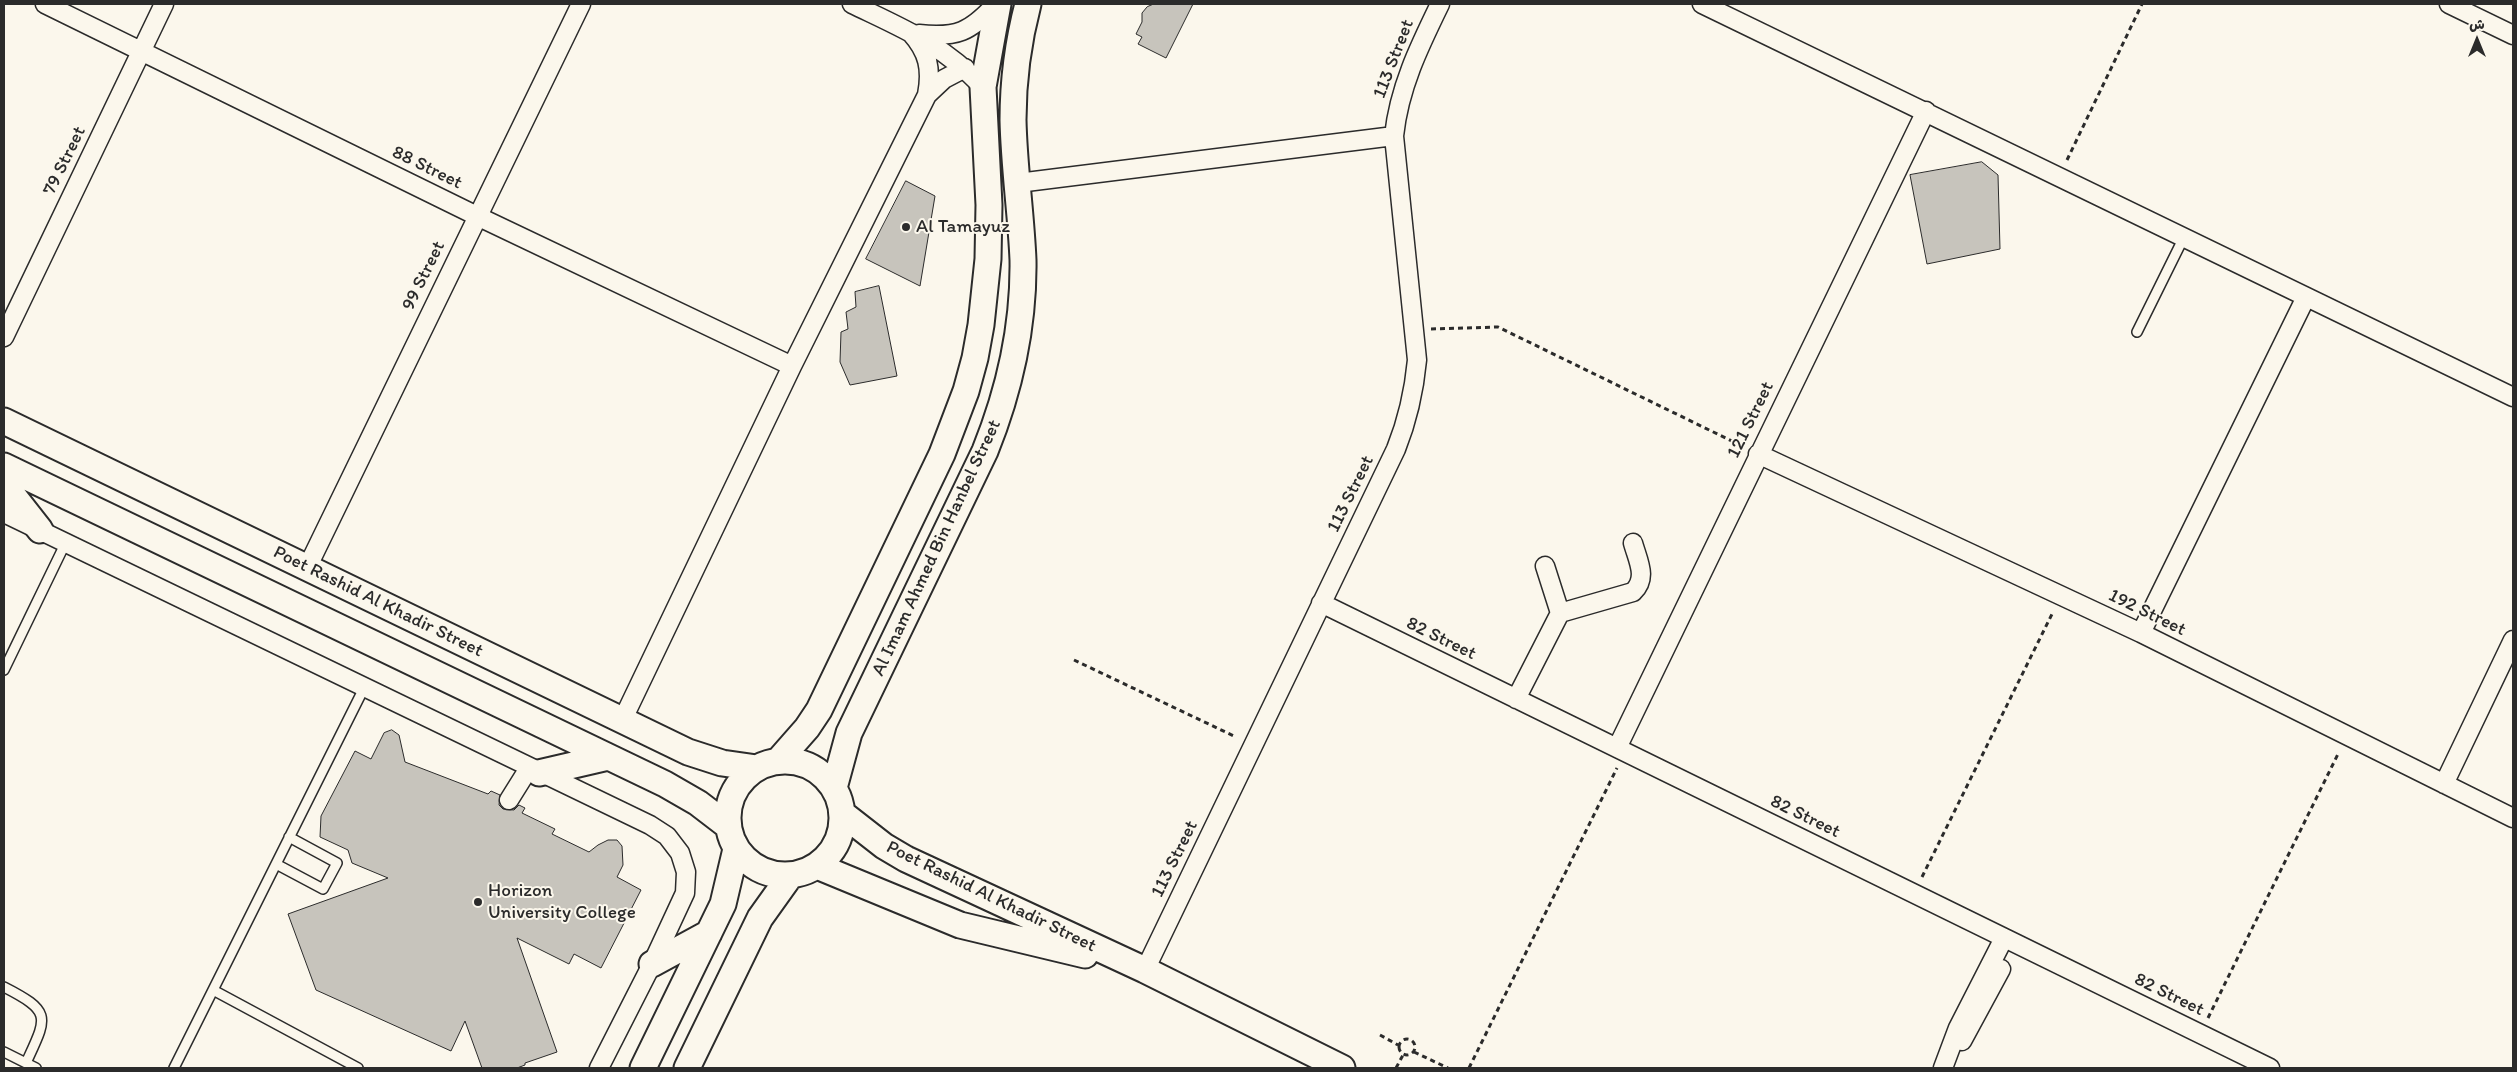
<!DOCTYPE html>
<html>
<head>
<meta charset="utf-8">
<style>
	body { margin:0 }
	#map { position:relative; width:2517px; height:1072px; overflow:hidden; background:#fbf7ec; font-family:Itim,"Playpen Sans Arabic",sans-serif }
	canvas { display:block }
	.frame { position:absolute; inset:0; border:5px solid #2b2b2b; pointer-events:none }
	.north { position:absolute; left:2452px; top:15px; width:50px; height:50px; -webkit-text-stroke:4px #fbf7ec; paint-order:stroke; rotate:0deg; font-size:14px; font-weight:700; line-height:20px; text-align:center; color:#2b2b2b }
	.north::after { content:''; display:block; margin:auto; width:18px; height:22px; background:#2b2b2b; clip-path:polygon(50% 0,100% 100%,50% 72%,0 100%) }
</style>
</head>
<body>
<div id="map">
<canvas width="2517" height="1072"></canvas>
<div class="frame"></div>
<div class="north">ش</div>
</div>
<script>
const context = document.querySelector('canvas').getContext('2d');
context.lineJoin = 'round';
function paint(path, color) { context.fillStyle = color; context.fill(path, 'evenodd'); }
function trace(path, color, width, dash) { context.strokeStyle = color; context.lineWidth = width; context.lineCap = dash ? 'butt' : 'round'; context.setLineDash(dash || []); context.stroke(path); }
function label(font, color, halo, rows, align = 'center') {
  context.font = font + ' Itim,sans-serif'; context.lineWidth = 4; context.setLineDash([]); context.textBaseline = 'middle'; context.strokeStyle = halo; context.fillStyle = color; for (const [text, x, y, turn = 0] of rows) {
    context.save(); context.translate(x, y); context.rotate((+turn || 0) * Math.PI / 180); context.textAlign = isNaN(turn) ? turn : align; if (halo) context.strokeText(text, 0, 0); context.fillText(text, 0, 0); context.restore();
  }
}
const building = new Path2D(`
	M1154,4H1193L1166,58L1138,44L1142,37L1136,34L1142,22V13L1147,7Z
	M1982,162L1998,175L2000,249L1927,264L1910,175Z
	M906,181L935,196L920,286L866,259Z
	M879,286L897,376L850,385L840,362L841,332L848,329L846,312L856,307L855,292Z
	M392,730L399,735L405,762L488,794L491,791L500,795L499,805L503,809L514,810L519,805L525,808L522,813L555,829L552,834L589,852L598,845L608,840H617L622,846L623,865L617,877L641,890L601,968L574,954L569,964L517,938L557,1052L525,1063V1065L517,1068H482L465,1021L451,1051L316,990L288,914L388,878L352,863L348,850L320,837L321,816L355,751L371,759L384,733Z`);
const path = new Path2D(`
	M2067,160L2142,4
	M1431,329L1498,327L1742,446
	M1074,660L1236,737
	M1922,877L2053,612
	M2208,1018L2339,752
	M1380,1035L1398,1045
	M1399 1047a8 8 0 1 1 16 0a8 8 0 1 1-16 0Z
	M1414,1052L1448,1068
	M1396,1068L1403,1055
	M1469,1068L1617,768`);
const lane = new Path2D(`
	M2137,332L2184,237
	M4,670L66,542
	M276,864L323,889L337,863L289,837
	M4,987C53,1012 47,1017 26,1063
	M213,990L358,1068
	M4,1052L36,1068
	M174,1068L365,686`);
const street = new Path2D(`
	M45,4L477,216L792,366
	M852,4C904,29 942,44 983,87
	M1702,4L2513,397
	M2449,4L2513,35
	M919,34C957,38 970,32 996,4
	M927,95L944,79L965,68
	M1018,183L1394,136
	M4,337L164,4
	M1758,454L2141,633L2513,818
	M4,513L650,825L667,836L680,853L686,872L685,893L652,964L599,1068
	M307,568L581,4
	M1321,603L2270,1068
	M1560,613L1633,592C1648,578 1638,561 1633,543
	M2141,633L2306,297
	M1516,699L1560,613L1545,566
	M622,721L792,366L927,95C932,69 928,52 911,33
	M1617,748L1926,111
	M2444,784L2513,640
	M509,800L529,768
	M1145,970L1396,449C1408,419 1414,392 1417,360L1394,136C1399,88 1419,47 1440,4
	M1962,1041L2001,969
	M1943,1068L1958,1028L2004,938`);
const secondary = new Path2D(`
	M4,421L688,752L722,763L757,768
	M4,466L665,784L698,803L728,826
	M4,484L40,530
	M728 818a57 57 0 1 1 114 0a57 57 0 1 1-114 0Z
	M778,761L807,728L819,710L942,454L966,391L975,358L981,325L988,259L989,205L983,87L998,4
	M539,773L608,757
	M834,788L849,733L985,451C1010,389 1024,327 1023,260C1021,213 1014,167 1013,120C1013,81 1018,42 1028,4
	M843,814L884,846L906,859L1145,970L1342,1068
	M817,866L960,925L1085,955
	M652,964L709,933
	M643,1068L723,904L736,849
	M687,1068L760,918L790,876`);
const markers = [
	[906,227,5,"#2b2b2b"],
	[478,902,5,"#2b2b2b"]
];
const streetNames = [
	["113 Street",1394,59,-69],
	["79 Street",65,161,-64],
	["88 Street",427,168,26],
	["99 Street",424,276,-64],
	["121 Street",1751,420,-64],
	["113 Street",1351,494,-64],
	["Al Imam Ahmed Bin Hanbel Street",937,548,-65],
	["Poet Rashid Al Khadir Street",378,602,26],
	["192 Street",2147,613,26],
	["82 Street",1441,639,26],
	["82 Street",1805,817,26],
	["113 Street",1175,859,-64],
	["Poet Rashid Al Khadir Street",991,897,26],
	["82 Street",2169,995,26]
];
const poiNames = [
	["Al Tamayuz",916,227],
	["Horizon",488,891],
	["University College",488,913]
];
paint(building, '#c7c4bc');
trace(building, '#2b2b2b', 1);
trace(lane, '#2b2b2b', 12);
trace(street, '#2b2b2b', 21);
trace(secondary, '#2b2b2b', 29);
trace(path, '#2b2b2b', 3, [5, 4]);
trace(lane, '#fbf7ec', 9);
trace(street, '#fbf7ec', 18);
trace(secondary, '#fbf7ec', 25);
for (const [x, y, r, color] of markers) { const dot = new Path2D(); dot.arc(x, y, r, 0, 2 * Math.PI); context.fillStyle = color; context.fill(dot); trace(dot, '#fbf7ec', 2); }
label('19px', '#2b2b2b', '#fbf7ec', streetNames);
label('19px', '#2b2b2b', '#fbf7ec', poiNames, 'left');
</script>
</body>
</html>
